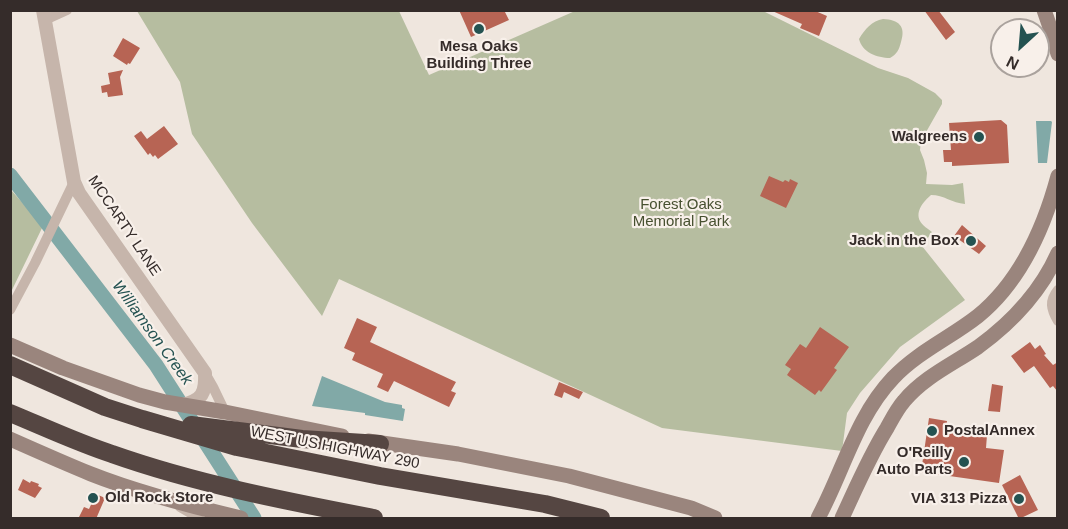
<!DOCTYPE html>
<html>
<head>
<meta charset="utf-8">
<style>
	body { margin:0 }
	#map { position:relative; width:1068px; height:529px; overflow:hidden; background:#efe6de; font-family:Arial,sans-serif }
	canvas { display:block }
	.frame { position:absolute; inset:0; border:12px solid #352c2a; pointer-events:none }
	.north { position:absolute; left:990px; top:18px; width:60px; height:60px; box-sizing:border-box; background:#f8f0ea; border:2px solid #aaa29d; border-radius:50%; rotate:206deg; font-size:16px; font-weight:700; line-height:24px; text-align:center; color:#352c2a }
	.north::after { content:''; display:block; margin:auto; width:21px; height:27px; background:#245251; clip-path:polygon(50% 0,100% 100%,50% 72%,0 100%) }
</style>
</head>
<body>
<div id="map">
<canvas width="1068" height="529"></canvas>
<div class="frame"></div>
<div class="north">N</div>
</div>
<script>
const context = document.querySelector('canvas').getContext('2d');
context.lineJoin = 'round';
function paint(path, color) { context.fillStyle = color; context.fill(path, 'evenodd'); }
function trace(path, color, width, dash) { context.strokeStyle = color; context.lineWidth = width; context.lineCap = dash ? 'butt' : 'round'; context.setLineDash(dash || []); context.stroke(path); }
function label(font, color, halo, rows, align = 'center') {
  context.font = font + ' Arial,sans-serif'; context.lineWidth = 4.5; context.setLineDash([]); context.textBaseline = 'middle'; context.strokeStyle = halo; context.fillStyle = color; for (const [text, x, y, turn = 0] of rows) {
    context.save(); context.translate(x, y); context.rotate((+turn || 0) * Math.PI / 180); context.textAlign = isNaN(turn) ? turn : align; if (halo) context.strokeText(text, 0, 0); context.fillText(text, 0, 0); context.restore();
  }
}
const green = new Path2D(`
	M137,11H399L429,75L575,11H763L878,68L908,78L935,93L942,100V104L921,141L920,150L924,160L927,173L926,184L952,185L963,183L965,204C952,203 944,195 931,195C924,201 915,211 920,221C922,225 928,229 932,232L922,246L965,300L900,347L860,393L847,413L842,451L662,428L339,279L322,316L252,223L192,134L180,82Z
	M883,19C899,20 906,26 901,42C899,50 897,54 890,58C877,58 862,52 859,39C865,29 872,21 883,19Z
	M11,190L43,226L11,292Z`);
const water = new Path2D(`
	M1036,121H1051L1052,122L1047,163H1038Z
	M322,376L385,402L402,405V408L405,409L403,421L365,415V413L312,406Z`);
const river = new Path2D(`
	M10,175L156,365L254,518`);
const building = new Path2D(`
	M459,10H504L509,20L471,37Z
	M770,10H813L827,16L819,36L800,28L802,24Z
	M924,10H938L955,32L946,40Z
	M123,38L140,48L130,64L128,63L127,65L113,56Z
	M123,70L120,77L123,95L108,97L107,92L102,93L101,86L110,84L108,73Z
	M1001,120L1007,125L1009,163L952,166V162H944L943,150H951L949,123Z
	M164,126L178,144L158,159L155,155L153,157L150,153L148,155L134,136L141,131L147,139Z
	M769,176L783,182L785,180L789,182L790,179L798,183L786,208L760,196Z
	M962,225L986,246L979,254L954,236Z
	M357,318L377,327L370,342L456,382L451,391L456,393L449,407L394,381L388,392L377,387L383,374L352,360L355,353L344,348Z
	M820,327L849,347L834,368L837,370L821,392L819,390L815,395L787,375L791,369L785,365L800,344L806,348Z
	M1030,342L1035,349L1040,345L1046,354L1044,355L1053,365L1058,362V392L1053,386L1050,388L1034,366L1024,373L1011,356Z
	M559,382L583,392L579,399L564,392L562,398L554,395Z
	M992,384L1003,386L1000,412L988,411Z
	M929,418L947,421L946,428L987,435L986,448L1004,450L999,483L921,472Z
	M1020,475L1038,510L1019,519L1002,485Z
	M23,479L30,483L31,481L39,484L38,486L42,488L35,498L18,490Z
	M96,494L105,498L96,519H78L84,507L89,509Z`);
const minor = new Path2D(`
	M45,20L67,10
	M1058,290C1049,301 1051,309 1058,321
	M10,310L35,263L74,182
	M205,373L213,387L225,412
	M180,507L199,518`);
const tertiary = new Path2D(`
	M43,10L74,182L79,193L205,373C206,393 202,401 182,405`);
const secondary = new Path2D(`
	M1044,10L1052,33L1058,54
	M10,345L63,368L139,395L165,402L225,412L342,436
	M10,439C37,451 64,463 91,474C139,493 190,506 241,518
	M368,441L458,454L569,476L691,508L715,518
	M818,518C843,472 856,417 893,378C919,351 950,338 978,316C1021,281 1044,228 1058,176
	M842,518C856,488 869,457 887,428C892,419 897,409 904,401C924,377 953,364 978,347C1011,323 1041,291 1058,253`);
const motorway = new Path2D(`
	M10,365L105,407L142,419L237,447L380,476L545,504L601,518
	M10,413C44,427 78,443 112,454C197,484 286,501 374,518
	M191,425L302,439L380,444`);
const markers = [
	[479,29,6,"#245251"],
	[979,137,6,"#245251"],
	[971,241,6,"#245251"],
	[932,431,6,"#245251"],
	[964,462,6,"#245251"],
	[93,498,6,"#245251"],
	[1019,499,6,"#245251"]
];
const poiNames = [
	["Mesa Oaks",479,47,"center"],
	["Building Three",479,64,"center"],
	["Walgreens",967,137],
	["Jack in the Box",959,241],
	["PostalAnnex",944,431,"left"],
	["O'Reilly",952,453],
	["Auto Parts",952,470],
	["Old Rock Store",105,498,"left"],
	["VIA 313 Pizza",1007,499]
];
const parkNames = [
	["Forest Oaks",681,205],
	["Memorial Park",681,222]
];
const streetNames = [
	["MCCARTY LANE",124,226,56],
	["WEST US HIGHWAY 290",335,448,11]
];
const waterNames = [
	["Williamson Creek",152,333,54]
];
paint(green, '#b6bda0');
paint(water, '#81a9a7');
trace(river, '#81a9a7', 15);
paint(building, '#b76454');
trace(minor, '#c6b5ab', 10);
trace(tertiary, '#c6b5ab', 14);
trace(secondary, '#9a857d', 15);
trace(motorway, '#554642', 18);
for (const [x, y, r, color] of markers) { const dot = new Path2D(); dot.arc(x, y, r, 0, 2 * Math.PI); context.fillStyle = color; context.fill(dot); trace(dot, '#f8f0ea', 2); }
label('bold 15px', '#352c2a', '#f8f0ea', poiNames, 'right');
label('15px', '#475030', '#f8f0ea', parkNames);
label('15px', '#352c2a', '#f8f0ea', streetNames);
label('italic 16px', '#245251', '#f8f0ea', waterNames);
</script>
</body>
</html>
